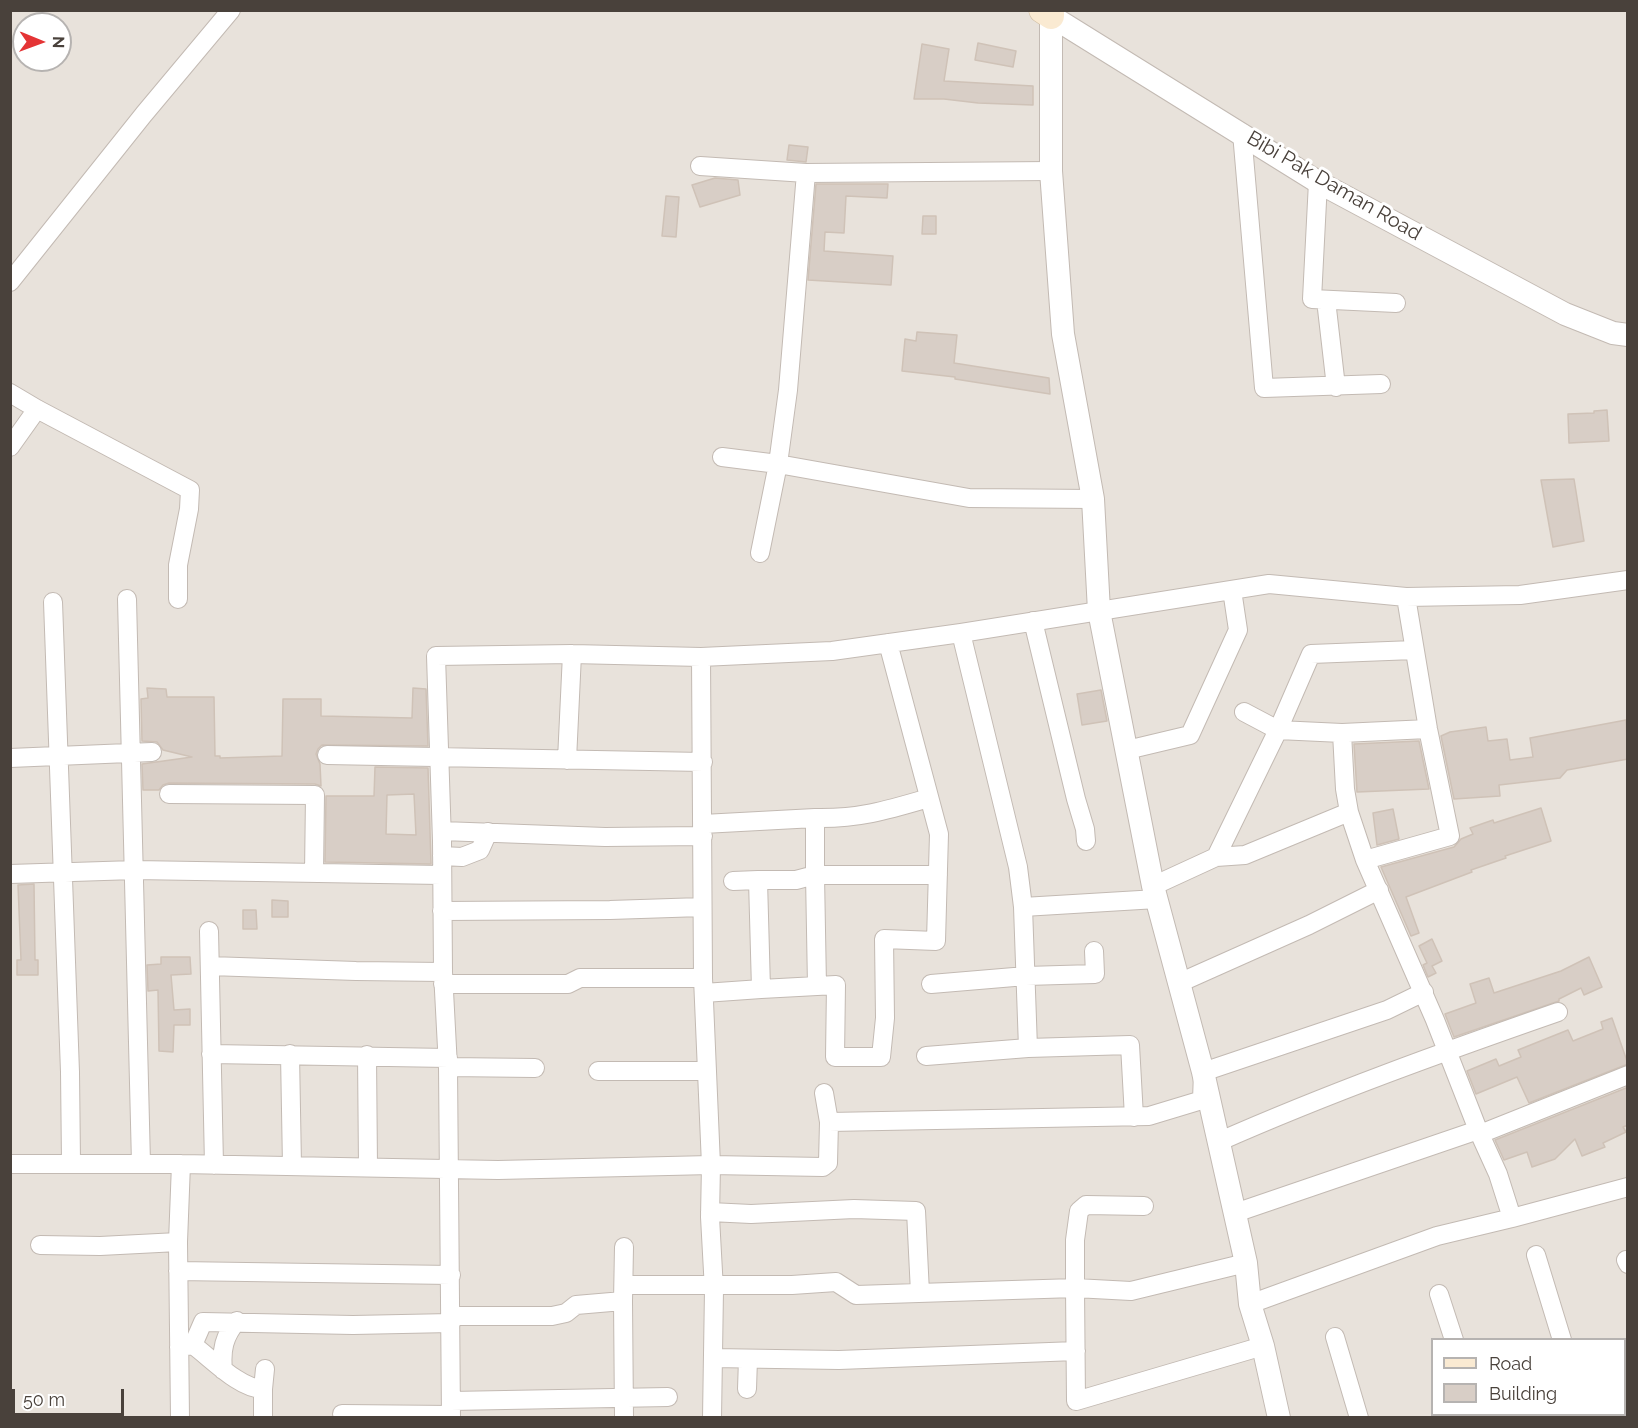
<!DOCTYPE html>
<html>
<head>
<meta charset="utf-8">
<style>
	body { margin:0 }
	#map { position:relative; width:1638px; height:1428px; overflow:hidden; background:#f5f1ed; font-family:Raleway,sans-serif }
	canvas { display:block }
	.frame { position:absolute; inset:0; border:12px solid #49413b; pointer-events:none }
	.legend { position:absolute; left:1431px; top:1338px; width:195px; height:78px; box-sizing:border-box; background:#fff; border:2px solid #b6b3b1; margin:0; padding:8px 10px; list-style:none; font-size:18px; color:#49413b }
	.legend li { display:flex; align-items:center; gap:12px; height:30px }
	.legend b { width:30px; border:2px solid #b6b3b1 }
	.north { position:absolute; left:12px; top:12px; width:60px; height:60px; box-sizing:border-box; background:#fff; border:2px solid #b6b3b1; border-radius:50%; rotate:91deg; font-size:16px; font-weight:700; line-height:24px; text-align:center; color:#49413b }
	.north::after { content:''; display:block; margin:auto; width:21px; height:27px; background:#e43435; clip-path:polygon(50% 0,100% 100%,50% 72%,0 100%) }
	.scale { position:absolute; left:12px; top:1389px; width:112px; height:27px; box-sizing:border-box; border:3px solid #49413b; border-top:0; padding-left:8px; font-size:18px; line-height:21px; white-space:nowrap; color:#49413b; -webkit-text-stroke:4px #fff; paint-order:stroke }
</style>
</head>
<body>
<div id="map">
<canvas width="1638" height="1428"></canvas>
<div class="frame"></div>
<ul class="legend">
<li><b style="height:8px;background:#faead2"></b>Road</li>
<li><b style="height:16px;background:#d8cec6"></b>Building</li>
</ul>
<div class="north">N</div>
<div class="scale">50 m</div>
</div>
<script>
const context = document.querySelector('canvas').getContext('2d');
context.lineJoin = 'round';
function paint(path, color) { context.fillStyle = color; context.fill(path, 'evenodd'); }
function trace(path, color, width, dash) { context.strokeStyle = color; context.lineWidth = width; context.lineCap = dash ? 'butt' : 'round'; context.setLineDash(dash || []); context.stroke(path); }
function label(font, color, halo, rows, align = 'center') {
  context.font = font + ' Raleway,sans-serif'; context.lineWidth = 6; context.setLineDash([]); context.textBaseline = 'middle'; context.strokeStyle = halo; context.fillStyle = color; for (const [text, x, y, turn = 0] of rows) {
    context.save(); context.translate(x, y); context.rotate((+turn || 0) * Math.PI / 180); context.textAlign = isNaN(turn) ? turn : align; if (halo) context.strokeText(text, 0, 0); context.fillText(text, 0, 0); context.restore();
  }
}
const residential = new Path2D(`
	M11,11H1627V1417H11ZM24,24H60V60H24ZM1432,1340H1624V1414H1432Z`);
const building = new Path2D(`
	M978,43L1016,51L1013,67L975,60Z
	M922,44L949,49L944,81L1033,86V105L978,103L944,99H914Z
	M789,145L808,147L806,162L787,160Z
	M715,178L738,180L740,195L700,207L692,185Z
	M816,184H888L887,198L846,196L844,233L825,232L824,251L893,256L891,285L808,280Z
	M666,196L679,197L676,237L662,236Z
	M923,216H936V234H922Z
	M917,332L957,335L954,363L1049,378L1050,394L955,379V377L902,371L905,339L916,341Z
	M1607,410L1609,441L1569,443L1568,414L1594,413V411Z
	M1574,479L1584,541L1553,547L1541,480Z
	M147,688L166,689L167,697H214L215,756H220V758L282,756L283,699H321V716L412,718L413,688L426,689L428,746L322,745L318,749L316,754L320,764L321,786L315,784L169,783L163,785L159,790H143L142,764L192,757L163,750L157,742L142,741L141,699L148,698Z
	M1101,690L1107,721L1082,725L1077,694Z
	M1626,720L1628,759L1567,770L1560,778L1499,785L1500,796L1454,799L1441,736L1450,732L1486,727L1488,741L1507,739L1510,760L1533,757L1530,738Z
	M1419,741L1429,789L1357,792L1354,744Z
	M375,767L428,768L431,864L325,862L326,796H374ZM414,794L416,835L386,834L387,795Z
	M1541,808L1551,841L1505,856L1506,858L1471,870L1472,872L1406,897L1419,933L1411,936L1381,867L1454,847L1461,839L1473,834L1470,828L1493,820L1494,823Z
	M1393,809L1399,839L1377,845L1373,813Z
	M34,884L35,960H38V975H17V960H21L18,885Z
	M272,900L288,901V917H272Z
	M243,910H256L257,929H243Z
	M1432,939L1442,961L1432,966L1436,973L1428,977L1423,965L1427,963L1419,946Z
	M161,957H190L191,974L171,975L174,1010L190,1009V1025H174L173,1052L159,1051L158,990L148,991L147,965L161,964Z
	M1589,957L1602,987L1584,995L1581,988L1559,999V1001L1454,1037L1445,1014L1476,1003L1470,984L1489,978L1494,993L1561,971Z
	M1612,1018L1628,1064L1529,1103L1517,1077L1476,1094L1467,1071L1496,1059L1499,1066L1521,1057L1518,1050L1568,1030L1573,1041L1603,1029L1601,1022Z
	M1626,1088L1628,1092V1125L1623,1127L1626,1132L1603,1143L1605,1147L1582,1156L1575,1139L1555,1159L1532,1167L1527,1152L1504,1160L1495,1140Z`);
const minor = new Path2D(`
	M1242,133L1264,388L1381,384
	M700,166L806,173L1051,171
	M1318,182L1312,299L1396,303
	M10,282L144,114L231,10
	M1326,300L1336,387
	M10,393L37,409L190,490L189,509L178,565V599
	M10,447L37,409
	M722,457L778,464L969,498L1093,499
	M760,553L778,464L788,390L806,173
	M127,599L141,1163
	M53,602L70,1072L71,1162
	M1033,621L1076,799L1085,829L1086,841
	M961,633L1018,867L1023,907L1157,899
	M888,643L939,834L936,941L884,939L885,1018L881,1057H835L836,985L817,986L815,875H938
	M701,657L703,978L711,1165L710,1217L714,1290L712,1418
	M1244,712L1278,730L1342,733L1428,729
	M1342,733L1345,789L1349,812L1365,860L1435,1020L1478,1130L1498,1174L1512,1218
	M1127,750L1190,735L1238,630L1232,590
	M327,755L703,762
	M10,758L152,752
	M567,760L572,654
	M169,794L315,795L314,873
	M815,818C859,819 888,810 929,798
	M703,824L815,818V875L796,880H758
	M442,831L605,837L703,836
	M442,856L462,857L480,850L488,832
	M1216,857L1278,730L1311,654L1414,650
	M1365,860L1450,836L1428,729L1406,597
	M10,874L135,870L441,875
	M733,881L758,880L761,989L817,986
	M1153,886L1216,857L1245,855L1349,812
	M1023,907L1028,1048L1130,1045L1134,1117
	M442,911L610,910L702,907
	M209,931L214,1165
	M210,966L356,971L443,972
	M1179,983L1309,925L1379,890
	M443,984H568L580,978H703
	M931,984L1026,976L1095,974L1094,951
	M704,993L761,989
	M211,1054L448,1058
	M290,1054L292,1166
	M367,1055L368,1167
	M926,1056L1028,1048
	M448,1067L535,1068
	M598,1071H706
	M829,1122L1149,1116L1202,1100L1203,1072L1387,1010L1424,992
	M1480,1134L1628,1075
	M1218,1142C1329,1093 1443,1052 1558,1012
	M10,1164H181L498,1170L711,1165L823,1167L828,1163L829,1122L824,1093
	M710,1212L751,1214L854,1209L916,1211L920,1293
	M1235,1213L1478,1130
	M40,1245L100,1246L178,1242
	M1536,1255L1562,1340
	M1626,1260L1628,1264
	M1246,1263L1131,1291L1075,1288L1076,1401L1263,1346
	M178,1271L451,1275
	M624,1285H792L836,1282L856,1295L1075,1288V1240L1079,1211L1086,1205L1144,1206
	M1439,1294L1454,1340
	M623,1301L624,1418
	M1250,1304L1437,1236L1512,1218L1628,1187
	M451,1316H552L566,1313L576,1305L623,1301L624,1247
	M1335,1337L1359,1418
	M193,1345C212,1359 240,1389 263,1389L265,1369
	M179,1347L193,1345L203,1322L353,1325L451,1323
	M713,1358L839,1360L1076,1351
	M223,1370C221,1350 224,1336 237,1321
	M1624,1375L1628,1373
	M263,1389V1418
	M747,1389L748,1359
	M451,1401L668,1397
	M342,1414L451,1415
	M1478,1414L1479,1418
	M1586,1414L1588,1418
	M180,1418L178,1242L181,1164
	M451,1418L448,1067L443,972L442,841L436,656L572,654L701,657L832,651L961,633L1269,584L1406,597L1520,595L1628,580
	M1521,1418L1528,1414`);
const tertiary = new Path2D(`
	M1051,16V171L1063,334L1093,499L1099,611L1153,886L1203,1072L1246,1263L1250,1304L1263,1346L1279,1418
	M1051,16L1318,182L1565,314L1613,333L1628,335`);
const secondary = new Path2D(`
	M1042,10L1051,16V10`);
const streetNames = [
	["Bibi Pak Daman Road",1334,186,30]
];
paint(residential, '#e8e2db');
paint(building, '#d8cec6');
trace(building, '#cfc2b7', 1.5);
trace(minor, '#c3bab3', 20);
trace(tertiary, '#c3bab3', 24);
trace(secondary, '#d2bfa3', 27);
trace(minor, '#fff', 18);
trace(tertiary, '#fff', 22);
trace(secondary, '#faead2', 26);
label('20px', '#49413b', '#fff', streetNames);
</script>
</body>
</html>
